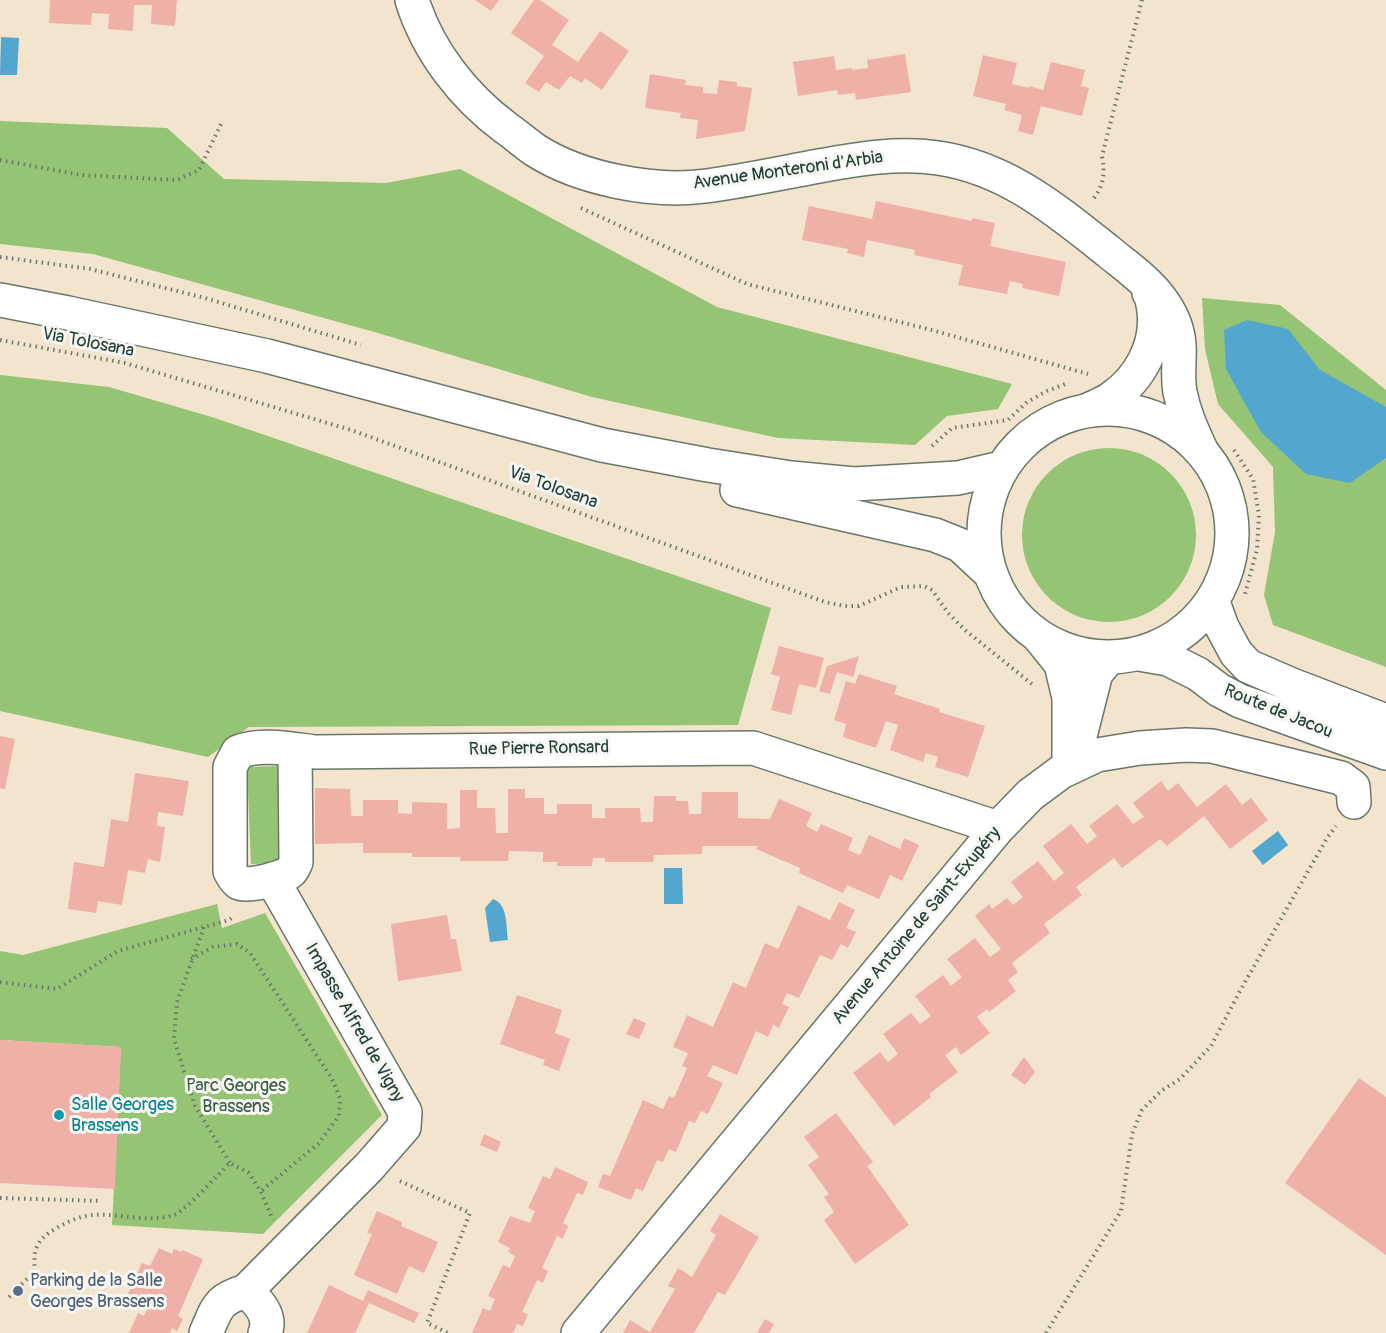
<!DOCTYPE html>
<html>
<head>
<meta charset="utf-8">
<style>
	body { margin:0 }
	canvas { display:block; background:#f3e4ce }
</style>
</head>
<body>
<canvas width="1386" height="1333"></canvas>
<script>
const context = document.querySelector('canvas').getContext('2d');
context.lineJoin = 'round';
function paint(path, color) { context.fillStyle = color; context.fill(path, 'evenodd'); }
function trace(path, color, width, dash) { context.strokeStyle = color; context.lineWidth = width; context.lineCap = dash ? 'butt' : 'round'; context.setLineDash(dash || []); context.stroke(path); }
function label(font, color, halo, rows, align = 'center') {
  context.font = font + ' Pangolin,sans-serif'; context.lineWidth = 6; context.setLineDash([]); context.textBaseline = 'middle'; context.strokeStyle = halo; context.fillStyle = color; for (const [text, x, y, turn = 0] of rows) {
    context.save(); context.translate(x, y); context.rotate((+turn || 0) * Math.PI / 180); context.textAlign = isNaN(turn) ? turn : align; if (halo) context.strokeText(text, 0, 0); context.fillText(text, 0, 0); context.restore();
  }
}
const green = new Path2D(`
	M0,121L167,128L224,179L386,183L460,169L717,307L1012,384L998,409L947,416L915,445L778,438L592,397L378,333L93,254L0,244Z
	M1202,298L1280,305L1386,390V667L1273,625L1264,595L1275,532L1273,467L1218,404L1205,349Z
	M0,375L109,387L215,418L771,608L738,725L249,727L208,757L0,711Z
	M1022 535a87 87 0 1 1 174 0a87 87 0 1 1-174 0Z
	M281,766L284,863L251,864L247,767Z
	M217,904L222,928L265,913L382,1115L263,1234L112,1225L121,1047L0,1040V951L23,955Z`);
const water = new Path2D(`
	M1,37L19,38L17,75H0Z
	M1247,320L1288,329L1320,370L1386,407V458L1350,483L1306,474L1261,432L1226,369L1224,330Z
	M1278,831L1288,845L1263,865L1252,851Z
	M664,868H682L683,904H664Z
	M493,899C508,904 506,926 508,940L490,942L485,908Z`);
const building = new Path2D(`
	M50,0H177L175,26L151,24L152,5H134L133,31L108,29L109,14L92,13L91,25L49,23Z
	M475,0H499L491,11Z
	M534,0H540L569,20L552,45L578,62L600,31L629,51L602,90L585,78L582,83L570,76L559,90L546,82L539,92L525,83L544,56L511,33Z
	M905,54L911,92L856,100L855,93L838,95L837,90L798,96L793,62L834,56L836,70L852,68V70L868,68L867,60Z
	M983,55L1017,63L1012,84L1029,88V86L1043,90L1051,62L1085,70L1081,86L1089,88L1082,116L1041,106L1033,135L1018,131L1022,115L1004,110L1006,104L973,96Z
	M650,74L686,80L685,85L703,87V93L717,94L719,80L737,82V86L752,88L745,131L696,139L698,120L680,118L681,113L645,108Z
	M876,201L972,221V218L995,223L990,246L1066,262L1059,296L1022,288L1023,284L1010,281L1007,294L958,285L963,265L914,255L915,250L867,240L864,257L847,253L848,249L802,240L809,206L872,219Z
	M779,646L824,658L816,688L799,684L791,715L771,710L780,677L771,674Z
	M859,656L853,677L837,672L830,694L819,691L827,666Z
	M859,674L897,686L894,694L940,709L939,712L985,726L968,777L935,767L938,757L926,753L923,762L890,750L898,725L886,721L876,748L843,737L846,724L834,720L846,681L855,684Z
	M0,736L15,739L5,789L0,788Z
	M135,773L189,781L183,816L158,812L157,826L165,827L160,862L148,859L145,873L128,870L122,905L98,901L96,913L68,909L74,862L104,867L111,819L128,822Z
	M1161,781L1168,791L1178,783L1197,807L1226,784L1242,805L1251,798L1268,820L1230,849L1204,816L1167,846L1160,839L1122,868L1114,858L1076,887L1082,895L1044,924L1050,933L1012,963L1018,972L1008,980L1016,991L989,1012L987,1009L977,1017L990,1033L961,1055L956,1047L945,1055L958,1072L929,1094L931,1097L894,1126L853,1073L880,1052L888,1062L898,1054L883,1034L911,1013L920,1024L931,1016L915,996L943,975L951,986L962,977L947,959L975,938L990,957L1001,949L975,916L989,904L992,909L1007,898L1013,905L1023,897L1011,882L1038,861L1054,881L1064,873L1043,846L1071,824L1087,844L1097,836L1089,826L1117,804L1133,824L1144,817L1133,803Z
	M315,788L350,789L351,816H363V800H398V813L412,814V802L447,803V829L460,828V790H477V808H495L496,833H508V789H525V798H544V814H557V804H592V818H605V808H640L641,822H653L654,796H676V801H688L689,814H701L702,792H738V818L770,819L779,799L812,813L806,826L817,832L821,824L853,838L848,850L860,855L869,835L900,849L904,838L919,845L902,881L890,875L879,899L847,885L843,893L799,873L800,868L756,849L758,846H702V854L654,855L653,862H605V858H593L592,866H557V862H543V852L509,851L508,861H460L461,857H412V853H363V843L315,844Z
	M839,902L855,910L846,928L856,932L848,948L841,944L832,960L820,955L799,998L787,993L782,1004L789,1007L779,1028L773,1025L768,1037L756,1031L737,1075L713,1065L707,1076L723,1083L708,1114L701,1111L695,1123L689,1121L676,1152L669,1149L663,1162L657,1160L643,1191L636,1188L631,1200L598,1187L603,1174L610,1176L643,1100L663,1109L669,1096L674,1098L687,1068L682,1066L688,1053L673,1047L687,1015L713,1027L733,982L746,988L765,943L778,949L798,905L830,920Z
	M447,915L451,939H456L462,971L398,981L391,924Z
	M517,995L562,1010L555,1033L570,1039L559,1071L543,1065L545,1060L500,1044Z
	M634,1018L646,1023L639,1039L626,1034Z
	M0,1040L121,1047L115,1189L0,1183Z
	M1024,1057L1035,1072L1025,1085L1011,1075Z
	M1359,1078L1386,1097V1255L1285,1183Z
	M836,1113L873,1162L867,1166L909,1225L855,1264L824,1220L834,1212L824,1197L829,1194L808,1165L819,1157L804,1137Z
	M484,1134L501,1142L497,1152L480,1145Z
	M555,1167L588,1182L583,1195L577,1193L563,1223L568,1226L563,1239L557,1236L542,1268L548,1271L543,1283L537,1280L522,1312L528,1314L523,1326L517,1324L513,1333H472L483,1308L490,1311L495,1299L488,1296L503,1265L510,1268L515,1256L508,1252L510,1248L498,1242L510,1216L530,1223L535,1211L528,1208L543,1176L550,1179Z
	M377,1211L402,1222L401,1226L438,1242L424,1273L409,1266L397,1294L354,1275L372,1234L367,1233Z
	M720,1214L759,1237L725,1295L718,1292L694,1333H623L630,1320L650,1332L675,1289L668,1286L678,1268L692,1277L716,1235L710,1231Z
	M159,1248L172,1254L174,1249L182,1252V1250L203,1259L178,1316L183,1319L177,1331L172,1328L170,1333H129L138,1313L144,1316L149,1304L128,1294L142,1263L150,1266Z
	M329,1285L363,1301L368,1290L419,1313L414,1323L369,1303L355,1333H307Z
	M765,1319L774,1324L769,1333H757Z`);
const path = new Path2D(`
	M0,160L81,175L177,180L199,170L223,120
	M1094,198C1104,184 1105,174 1102,156L1142,0
	M581,208L747,284L928,329L1088,374
	M0,257L90,269L205,298L361,345
	M0,340L125,363L351,430L825,602L844,606H859L901,587L924,586L932,590L948,613L965,630L1032,684
	M932,446L952,428L1008,420L1027,402L1047,391L1068,383
	M1234,450L1253,479L1259,515L1257,549L1245,594
	M204,927L177,1002L174,1039L195,1106L230,1163
	M191,959L213,947L237,944L250,953L332,1079L340,1098L339,1116L318,1144L261,1191
	M0,982L57,989L118,951L229,920L235,916
	M400,1181L470,1213L427,1323L448,1333
	M0,1198L102,1201
	M9,1297L35,1271C33,1250 36,1240 55,1229C67,1222 79,1216 94,1215C121,1213 150,1224 176,1214C185,1211 220,1172 230,1163L249,1173L261,1192L273,1220
	M1046,1333L1121,1211L1132,1134L1142,1110L1161,1091L1180,1079L1211,1046L1240,991L1327,838L1336,826`);
const minor = new Path2D(`
	M412,0C428,51 463,96 506,128C516,135 525,143 535,150C580,179 653,193 706,186C744,181 781,173 819,166C858,159 898,152 938,158C1007,168 1056,210 1109,252C1126,266 1146,280 1159,297C1170,311 1178,328 1179,345C1180,360 1177,376 1180,392C1184,413 1192,430 1201,450
	M1088,410C1096,406 1106,403 1113,397C1140,378 1158,345 1154,311C1153,305 1153,299 1149,293
	M1040,638L1061,664L1069,698V756
	M1080,736L1096,673L1109,658
	M295,750L296,862C295,864 293,869 291,871C284,878 248,887 239,883C235,880 232,875 230,871V767L238,752C260,743 291,749 315,752L753,748L998,828
	M246,1291C258,1301 272,1316 265,1333
	M206,1333C218,1306 217,1300 246,1291L369,1167L404,1127L405,1112L272,879
	M578,1333L998,828L1030,795L1061,772L1097,755L1140,748L1186,745L1212,746L1341,778L1353,787L1354,802`);
const primary = new Path2D(`
	M0,300L68,313L267,356L602,445L708,465L791,478L854,484L958,478L1001,468
	M984 533a124 124 0 1 1 248 0a124 124 0 1 1-248 0Z
	M737,490L935,535L960,545L990,573
	M1213,602L1222,627L1236,653L1248,666L1292,685L1386,721
	M1139,654L1168,659L1198,674L1219,690L1240,701L1386,753`);
const markers = [
	[59,1115,6,"#0f9aa8"],
	[18,1291,6,"#5c6f8a"]
];
const streetNames = [
	["Avenue Monteroni d'Arbia",788,171,-8],
	["Via Tolosana",88,343,11],
	["Via Tolosana",553,488,20],
	["Route de Jacou",1278,712,22],
	["Rue Pierre Ronsard",539,749,-1],
	["Avenue Antoine de Saint-Exupéry",917,926,-50],
	["Impasse Alfred de Vigny",354,1023,60]
];
const parkNames = [
	["Parc Georges",236,1086],
	["Brassens",236,1107]
];
const cultureNames = [
	["Salle Georges",71,1105],
	["Brassens",71,1126]
];
const serviceNames = [
	["Parking de la Salle",30,1281],
	["Georges Brassens",30,1302]
];
paint(green, '#94c474');
paint(water, '#53a7cf');
paint(building, '#efb0a8');
trace(minor, '#69776a', 36);
trace(primary, '#69776a', 36);
trace(path, '#69776a', 4, [1.5, 4.5]);
trace(minor, '#fff', 33);
trace(primary, '#fff', 33);
for (const [x, y, r, color] of markers) { const dot = new Path2D(); dot.arc(x, y, r, 0, 2 * Math.PI); context.fillStyle = color; context.fill(dot); trace(dot, '#f6f6f2', 2); }
label('18px', '#1f3d34', '#f6f6f2', streetNames);
label('18px', '#3c5f44', '#f6f6f2', parkNames);
label('18px', '#0d838f', '#f6f6f2', cultureNames, 'left');
label('18px', '#4e5e75', '#f6f6f2', serviceNames, 'left');
</script>
</body>
</html>
